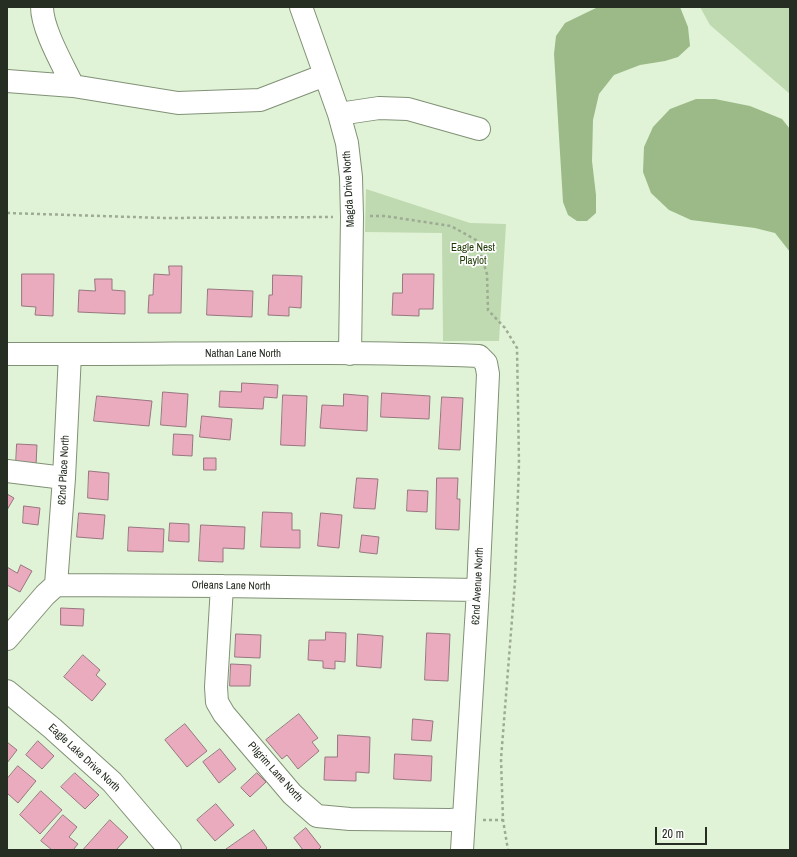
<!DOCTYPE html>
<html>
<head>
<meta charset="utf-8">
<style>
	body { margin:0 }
	#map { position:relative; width:797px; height:857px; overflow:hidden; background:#e1f3d6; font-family:"Archivo Narrow",sans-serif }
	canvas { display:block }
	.frame { position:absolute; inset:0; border:8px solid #262d22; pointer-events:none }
	.scale { position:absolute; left:655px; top:827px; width:52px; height:18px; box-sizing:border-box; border:2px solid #262d22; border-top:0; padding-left:5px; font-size:12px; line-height:14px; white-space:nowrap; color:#262d22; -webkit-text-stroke:3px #fff; paint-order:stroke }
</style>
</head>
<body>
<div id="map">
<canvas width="797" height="857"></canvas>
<div class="frame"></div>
<div class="scale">20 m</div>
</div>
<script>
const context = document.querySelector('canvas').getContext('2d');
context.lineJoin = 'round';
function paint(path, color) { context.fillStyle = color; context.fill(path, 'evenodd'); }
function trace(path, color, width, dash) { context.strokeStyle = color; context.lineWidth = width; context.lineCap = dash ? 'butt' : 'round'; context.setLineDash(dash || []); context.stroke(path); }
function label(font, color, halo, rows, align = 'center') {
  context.font = font + ' "Archivo Narrow",sans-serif'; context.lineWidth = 3.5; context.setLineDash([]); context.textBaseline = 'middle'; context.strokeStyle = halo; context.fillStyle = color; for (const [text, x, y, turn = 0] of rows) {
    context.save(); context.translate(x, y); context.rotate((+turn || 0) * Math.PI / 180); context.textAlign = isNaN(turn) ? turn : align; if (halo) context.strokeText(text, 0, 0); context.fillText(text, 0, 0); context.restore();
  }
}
const green = new Path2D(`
	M700,7H790V94L710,25Z
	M366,189L470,223L506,224L499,341H443L442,233L365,232Z`);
const water = new Path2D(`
	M598,7H680L688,27L690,46L678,57L665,61L640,65L614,75L599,94L593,120L592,161L596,195V213L587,221H577L568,215L563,202L554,54L556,36L565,23Z
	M696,99H715L750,106L782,119L790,129V252L775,233L755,228L691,220L669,210L651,193L643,172L644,147L653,127L670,109Z`);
const building = new Path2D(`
	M169,266H182L181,313H148L149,295H153L154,274L169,275Z
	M22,274H54L53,316L35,315L36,307L22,306Z
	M403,274H434L433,309H419V316L392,315L393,293H402Z
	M273,275L302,276L301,308L289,307V316L268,315L269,295H272Z
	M95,279H112V290L125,291V314L78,312L79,290L95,291Z
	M208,289L253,291L252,317L207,315Z
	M242,383L278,385L277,398L264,397L263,409L219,407L220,391L241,392Z
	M163,392L188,394L186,427L161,425Z
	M382,393L430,396L429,419L381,417Z
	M344,394L368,396L367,431L320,428L322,405L343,406Z
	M283,395L307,396L305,446L281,445Z
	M97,396L152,401L149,426L94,421Z
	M442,397L463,398L460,450L439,449Z
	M202,416L232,419L230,440L200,437Z
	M174,434L193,435L192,456L173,455Z
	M17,444L37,445L36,465L16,464Z
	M204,458H216V470H204Z
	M89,471L109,473L108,500L88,498Z
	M357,478L378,479L375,509L354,508Z
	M437,478H458L457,499H460L459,530L436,529Z
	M408,490L428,491L427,512L407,511Z
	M7,494L14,498L7,510Z
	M24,506L40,508L38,525L23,523Z
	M263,512L292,513V530H300V548L261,547Z
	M79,513L105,515L103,539L77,537Z
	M321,513L342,515L339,548L318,546Z
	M170,523L189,524V542L169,541Z
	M201,525L245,527L244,549L223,548V562L199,561Z
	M129,527L164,529L163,552L128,551Z
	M362,535L379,537L377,554L360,552Z
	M21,565L32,571L20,592L7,585V567L17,573Z
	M61,608L84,609L83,626L61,625Z
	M326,632L346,633L345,662L335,661V669L323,668V661L308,660L309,640H325Z
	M427,633L450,634L448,681L425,680Z
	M236,634L261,635L260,658L235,657Z
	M358,634L383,636L381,668L357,666Z
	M83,655L100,670L96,675L106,684L92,701L64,677Z
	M231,664L251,665L250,686H230Z
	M299,714L318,738L312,742L319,751L298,769L287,755L282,759L266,740Z
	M413,719L433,721L431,741L412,740Z
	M185,724L207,751L187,767L165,740Z
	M338,735L370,737L369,773L356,772V781L324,780L325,757H337Z
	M38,741L54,756L42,769L26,755Z
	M7,742L17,750L7,763Z
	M220,749L236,769L219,783L203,762Z
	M395,754L432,756L431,781L394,779Z
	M18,766L36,781L18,803L7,793V779Z
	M75,773L99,795L85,809L61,787Z
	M257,773L266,782L250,797L241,788Z
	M41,791L62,810L40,834L20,815Z
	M216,804L234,825L215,841L197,820Z
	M63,815L77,827L69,837L78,844L73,850H52L41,841Z
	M110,820L128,837L116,850H83Z
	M306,828L321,847L318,850H303L294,838Z
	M254,830L267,848L265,850H225Z`);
const path = new Path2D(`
	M7,213L164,218L333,217
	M370,216H385L451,226L476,240L487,274L488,310L505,328L517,348L519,463L515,581L501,759L503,820L508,850
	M483,820H503`);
const minor = new Path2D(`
	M42,7C42,29 63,65 73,86
	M301,7L339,114L347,143L351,177L352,217L350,354
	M7,81L73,86L178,103L260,100L325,75
	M339,114L379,108L408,109L479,129
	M7,354C164,355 322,350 479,356L486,363L488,374L478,590L462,850
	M7,471L64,478
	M56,585L64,478L70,354
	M222,586L216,687L217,702L224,714L292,794L317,816L350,819L450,820L463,819
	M7,639L45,595L56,585L222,586L478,590
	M7,691L52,728L112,782L170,850`);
const streetNames = [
	["Magda Drive North",349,189,-93],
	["Nathan Lane North",243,354],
	["62nd Place North",64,470,-87],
	["Orleans Lane North",231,586,1],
	["62nd Avenue North",478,586,-87],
	["Eagle Lake Drive North",84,758,43],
	["Pilgrim Lane North",275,772,48]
];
const parkNames = [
	["Eagle Nest",473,248],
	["Playlot",473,261]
];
paint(green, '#bfd9b0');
paint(water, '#9bba88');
paint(building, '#e9abbd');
trace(building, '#977680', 1);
trace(minor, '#809176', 24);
trace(path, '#9dab95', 2.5, [3, 3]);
trace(minor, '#fff', 22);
label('11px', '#262d22', '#fff', streetNames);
label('11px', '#1c3802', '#fff', parkNames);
</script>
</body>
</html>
